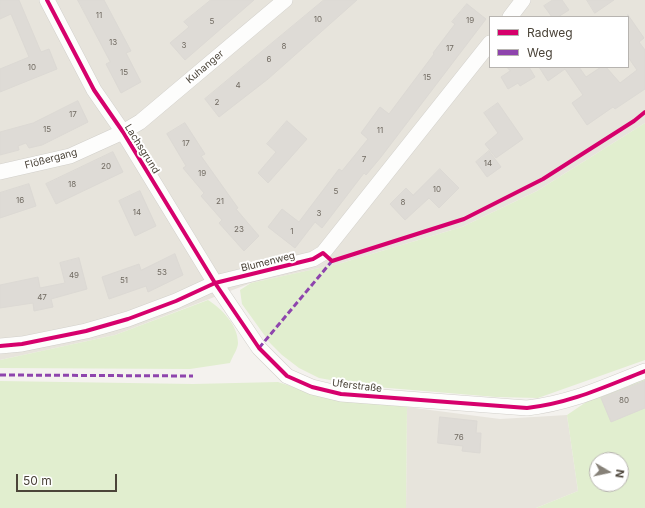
<!DOCTYPE html>
<html>
<head>
<meta charset="utf-8">
<style>
	body { margin:0 }
	#map { position:relative; width:645px; height:508px; overflow:hidden; background:#f4f2ee; font-family:Inter,sans-serif }
	canvas { display:block }
	.legend { position:absolute; left:489px; top:16px; width:140px; height:52px; box-sizing:border-box; background:#fff; border:1px solid #b7b4b0; margin:0; padding:5px 7px; list-style:none; font-size:12px; color:#4b4439 }
	.legend li { display:flex; align-items:center; gap:8px; height:20px }
	.legend b { width:20px; border:1px solid #b7b4b0 }
	.north { position:absolute; left:589px; top:452px; width:40px; height:40px; box-sizing:border-box; background:#fff; border:1px solid #b7b4b0; border-radius:50%; rotate:99deg; font-size:11px; font-weight:700; line-height:16px; text-align:center; color:#4b4439 }
	.north::after { content:''; display:block; margin:auto; width:14px; height:18px; background:#868178; clip-path:polygon(50% 0,100% 100%,50% 72%,0 100%) }
	.scale { position:absolute; left:16px; top:474px; width:101px; height:18px; box-sizing:border-box; border:2px solid #4b4439; border-top:0; padding-left:5px; font-size:12px; line-height:14px; white-space:nowrap; color:#4b4439; -webkit-text-stroke:3px #fff; paint-order:stroke }
</style>
</head>
<body>
<div id="map">
<canvas width="645" height="508"></canvas>
<ul class="legend">
<li><b style="height:5px;background:#d6006c"></b>Radweg</li>
<li><b style="height:5px;background:#8e44ad"></b>Weg</li>
</ul>
<div class="north">N</div>
<div class="scale">50 m</div>
</div>
<script>
const context = document.querySelector('canvas').getContext('2d');
context.lineJoin = 'round';
function paint(path, color) { context.fillStyle = color; context.fill(path, 'evenodd'); }
function trace(path, color, width, dash) { context.strokeStyle = color; context.lineWidth = width; context.lineCap = dash ? 'butt' : 'round'; context.setLineDash(dash || []); context.stroke(path); }
function label(font, color, halo, rows, align = 'center') {
  context.font = font + ' Inter,sans-serif'; context.lineWidth = 4; context.setLineDash([]); context.textBaseline = 'middle'; context.strokeStyle = halo; context.fillStyle = color; for (const [text, x, y, turn = 0] of rows) {
    context.save(); context.translate(x, y); context.rotate((+turn || 0) * Math.PI / 180); context.textAlign = isNaN(turn) ? turn : align; if (halo) context.strokeText(text, 0, 0); context.fillText(text, 0, 0); context.restore();
  }
}
const residential = new Path2D(`
	M0,0H645V123L537,191L462,227L338,264L251,283L115,335L0,360ZM490,17H628V67H490Z
	M407,407L500,419L567,415L578,491L536,508H406Z`);
const green = new Path2D(`
	M645,123V360L538,398L496,397L364,386L319,378L299,368L282,355L270,343L242,304L240,290L251,283L338,264L462,227L537,191Z
	M208,300C222,309 238,325 238,343C238,349 232,357 230,363L190,369L0,368V360L115,335Z
	M645,374V508H536L578,491L567,415L601,392ZM597,460H621V484H597Z
	M0,381L193,384L278,382L321,396L407,407L406,508H0Z`);
const building = new Path2D(`
	M0,0H19L41,52L49,49L57,69L0,92V69L29,57L11,14L0,19Z
	M78,0H104L131,51L126,53L141,82L121,93L106,64L110,62Z
	M211,0H254L185,60L170,43L189,27L184,22Z
	M324,0H357L268,79L219,117L205,99Z
	M553,0H562L569,10L558,17H552L544,6Z
	M587,0H614L595,13Z
	M467,4L486,19L381,157L366,175L364,173L322,228L315,222L295,248L268,227L282,209L299,222L339,169L342,171L368,139L361,133L380,107L389,114L434,54L433,53L455,24L452,22Z
	M628,15L644,38L639,42L645,50V89L615,109L613,107L587,125L572,103L583,95L565,69L548,81L539,67H579L586,77L601,67H606L620,83L637,70L628,57Z
	M507,67H529L535,77L520,86L518,83L508,89L501,77L510,71Z
	M78,101L88,122L42,145L29,148L26,143L18,146L19,150L0,155V132L33,123Z
	M498,103L523,139L496,158L485,144L498,133L484,113Z
	M287,121L307,139L268,183L258,173L276,152L267,144Z
	M185,123L205,154L201,156L238,208L236,209L259,236L244,251L219,223L222,220L201,196L204,193L183,168L186,166L167,134Z
	M489,151L501,167L487,177L476,162Z
	M113,152L123,172L56,204L46,184Z
	M440,169L459,188L439,208L429,198L405,220L390,204L406,188L413,195Z
	M29,184L36,206L0,218V193Z
	M140,191L156,226L135,236L119,201Z
	M175,254L183,275L148,292L146,286L109,299L102,277L139,264L141,270Z
	M79,258L87,289L51,299L53,307L34,311L33,303L0,308V285L38,277L40,288L65,283L60,263Z
	M645,381V408L611,422L601,398Z
	M440,417L477,421L476,433H481L480,453L462,451L463,446L438,443Z`);
const minor = new Path2D(`
	M47,0L94,90L123,132L215,283L259,348L287,376L312,387L341,394L527,408C571,403 604,387 645,371
	M510,17L523,0
	M0,172L70,156L123,132L140,122L285,0
	M0,346L22,344L86,331L128,319L176,301L215,283L313,259L323,253L490,43`);
const quiet = new Path2D(`
	M259,348L332,261
	M0,375L193,376`);
const cycleway = new Path2D(`
	M47,0L94,90L123,132L215,283L259,348L287,376L312,387L341,394L527,408C571,403 604,387 645,371
	M0,346L22,344L86,331L128,319L176,301L215,283L313,259L323,253L332,261L464,219L543,179L634,121L645,112`);
const numberNames = [
	["11",99,16],
	["10",318,20],
	["19",470,21],
	["5",212,22],
	["13",113,43],
	["3",184,46],
	["8",284,47],
	["17",450,49],
	["6",269,60],
	["10",32,68],
	["15",124,73],
	["15",427,78],
	["4",238,86],
	["2",217,103],
	["17",73,115],
	["15",47,130],
	["11",380,131],
	["17",186,144],
	["7",364,160],
	["14",488,164],
	["20",106,167],
	["19",202,174],
	["18",72,185],
	["10",437,190],
	["5",336,192],
	["16",20,201],
	["21",220,202],
	["8",403,203],
	["14",137,213],
	["3",319,214],
	["23",239,230],
	["1",292,232],
	["53",162,273],
	["49",74,276],
	["51",124,281],
	["47",42,298],
	["80",624,401],
	["76",459,438]
];
const streetNames = [
	["Kuhanger",205,67,-40],
	["Lachsgrund",142,149,58],
	["Flößergang",51,159,-15],
	["Blumenweg",268,262,-14],
	["Uferstraße",357,386,7]
];
paint(residential, '#e7e4dc');
paint(green, '#e1eecf');
paint(building, '#dedbd6');
trace(building, '#dcd9d4', 1);
trace(minor, '#d2d0cb', 16);
trace(minor, '#fdfdfc', 15);
trace(quiet, '#8e44ad', 3, [6, 3]);
trace(cycleway, '#d6006c', 4);
label('8px', '#706a61', null, numberNames);
label('10px', '#4b4439', '#fff', streetNames);
</script>
</body>
</html>
